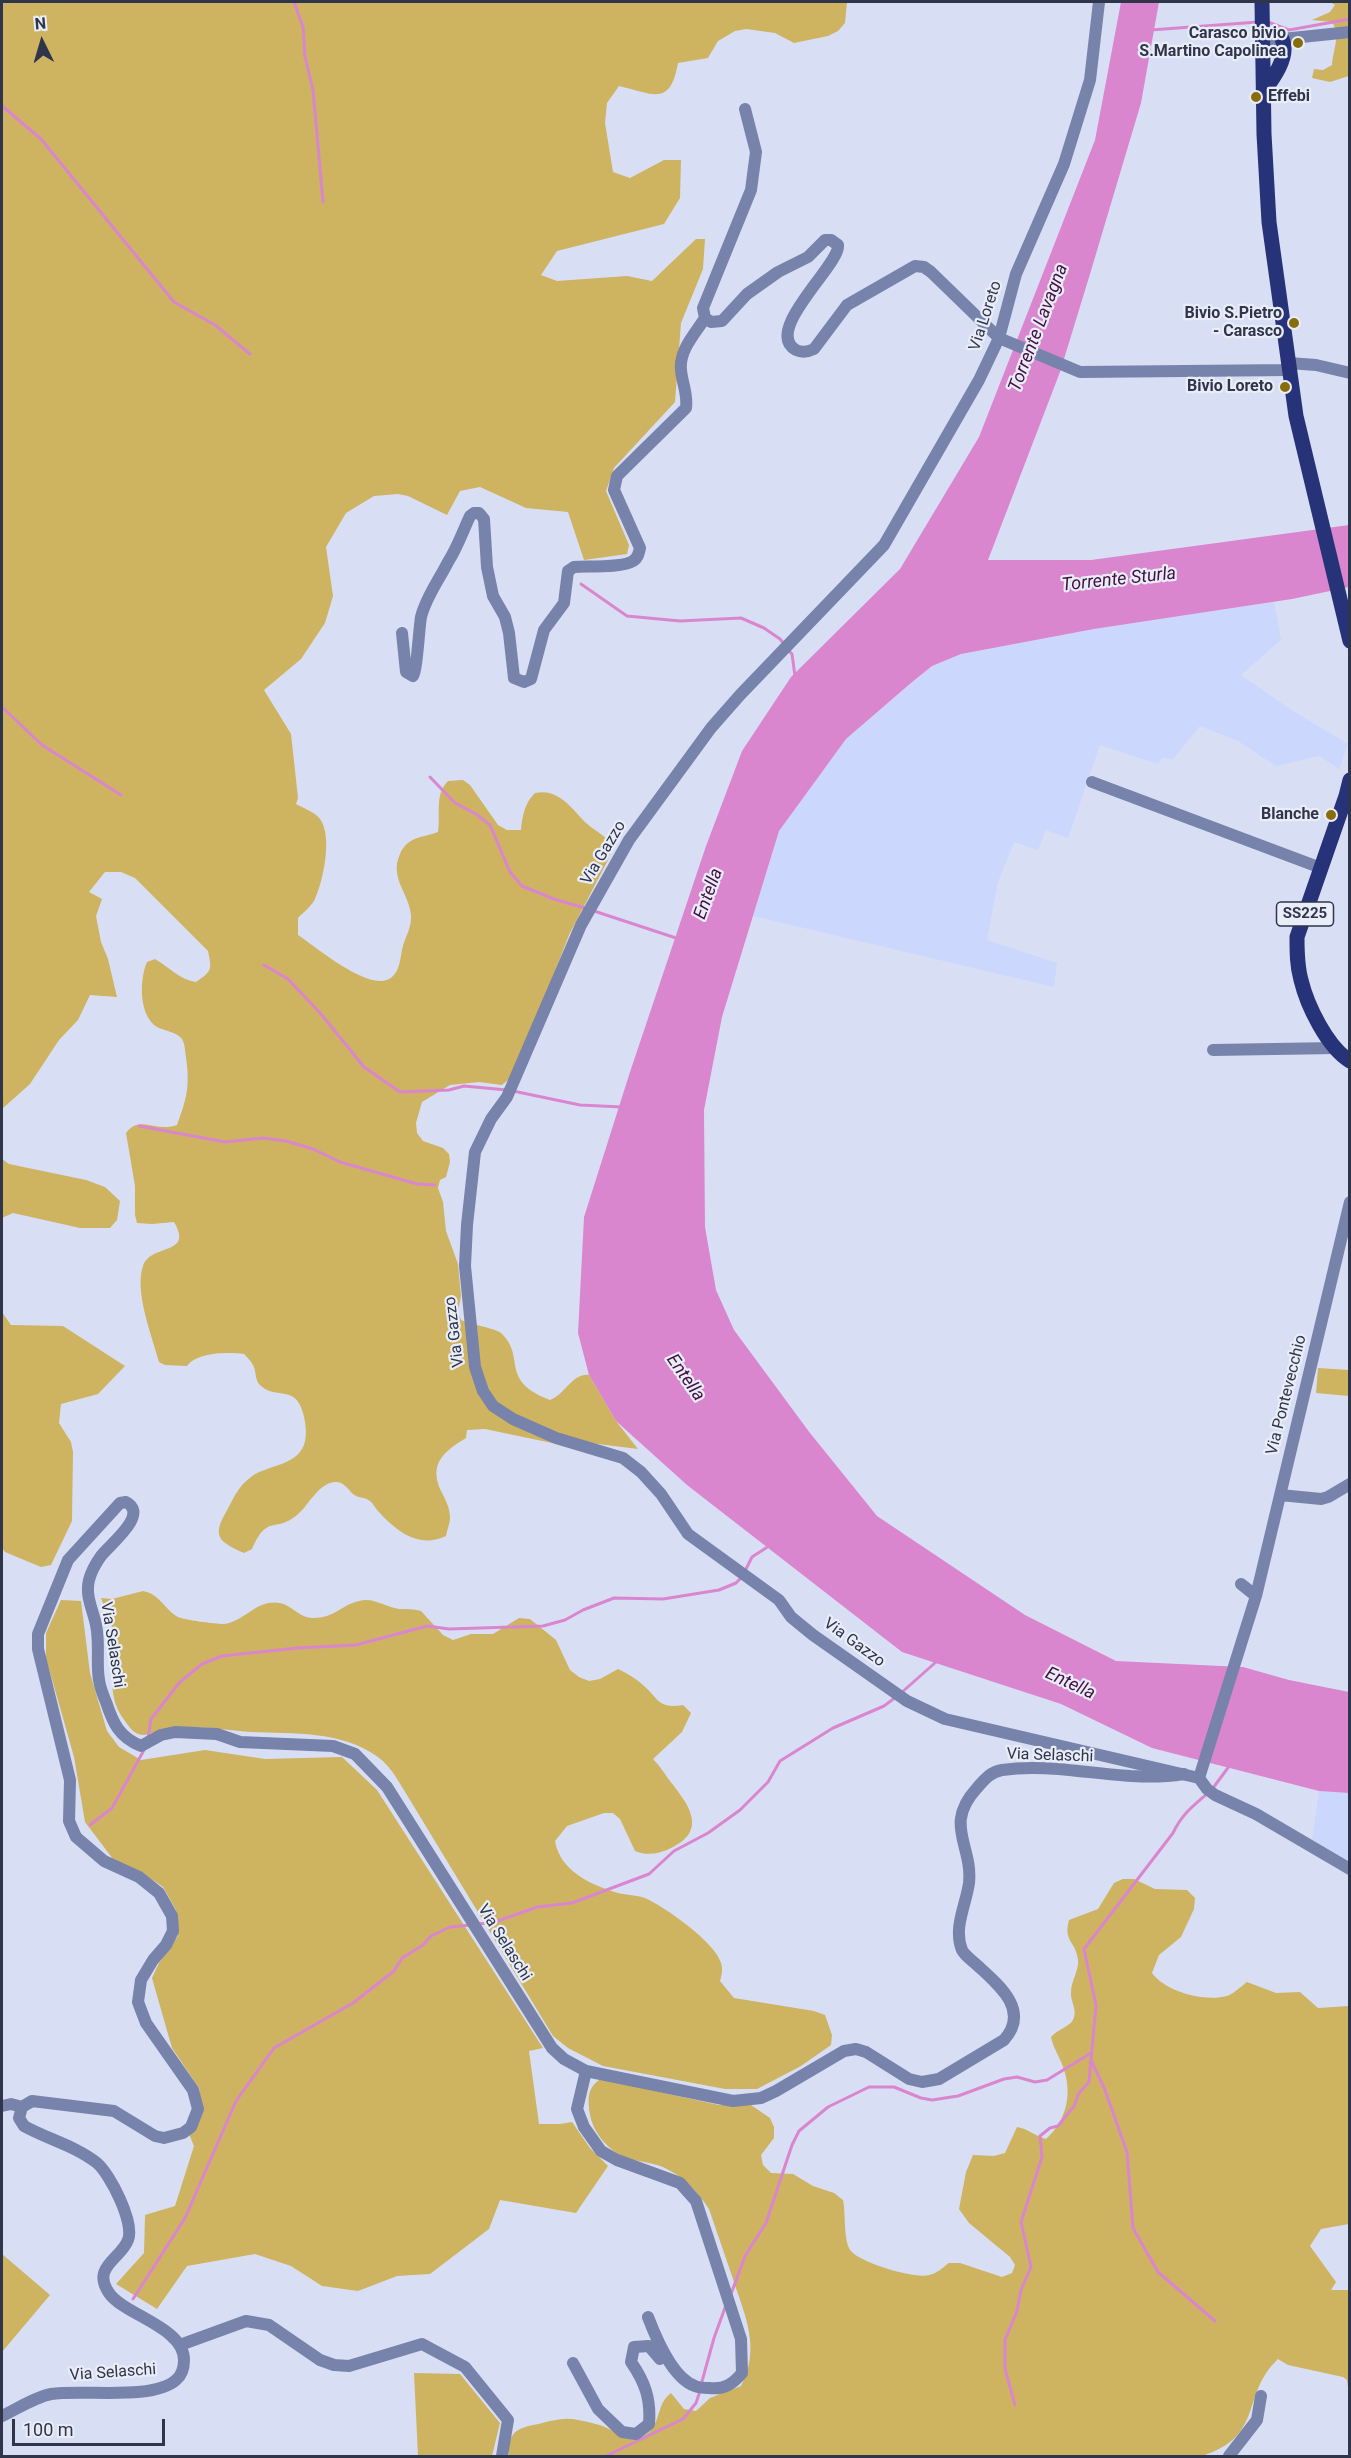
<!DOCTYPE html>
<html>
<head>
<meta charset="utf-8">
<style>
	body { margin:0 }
	#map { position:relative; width:1351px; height:2458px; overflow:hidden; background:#d8dff5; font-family:Roboto,sans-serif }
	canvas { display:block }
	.frame { position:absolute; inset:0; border:3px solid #2f354a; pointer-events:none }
	.north { position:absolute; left:12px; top:12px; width:60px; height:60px; -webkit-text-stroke:4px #e9edf8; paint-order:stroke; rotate:355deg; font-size:16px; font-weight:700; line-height:24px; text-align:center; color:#2f354a }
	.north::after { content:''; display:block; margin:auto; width:21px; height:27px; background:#2f354a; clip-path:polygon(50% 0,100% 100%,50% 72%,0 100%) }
	.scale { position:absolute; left:12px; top:2419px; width:153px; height:27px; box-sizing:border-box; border:3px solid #2f354a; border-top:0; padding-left:8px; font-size:18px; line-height:21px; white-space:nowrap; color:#2f354a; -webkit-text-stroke:4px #e9edf8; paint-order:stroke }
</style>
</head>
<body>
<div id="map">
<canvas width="1351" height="2458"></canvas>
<div class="frame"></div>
<div class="north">N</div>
<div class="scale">100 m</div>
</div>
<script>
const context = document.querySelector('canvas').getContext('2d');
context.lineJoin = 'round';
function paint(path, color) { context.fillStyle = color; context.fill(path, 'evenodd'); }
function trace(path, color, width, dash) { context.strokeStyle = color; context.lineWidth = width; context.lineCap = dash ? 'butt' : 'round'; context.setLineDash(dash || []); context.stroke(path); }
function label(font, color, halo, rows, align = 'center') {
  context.font = font + ' Roboto,sans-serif'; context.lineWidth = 4.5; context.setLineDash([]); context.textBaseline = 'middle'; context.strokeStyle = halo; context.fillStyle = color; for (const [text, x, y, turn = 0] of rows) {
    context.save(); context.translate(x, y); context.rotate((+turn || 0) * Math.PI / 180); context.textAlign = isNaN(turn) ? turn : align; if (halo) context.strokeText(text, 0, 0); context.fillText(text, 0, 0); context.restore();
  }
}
const built = new Path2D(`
	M1274,602L1281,640L1241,675L1293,711L1348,744L1339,769L1319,756L1276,766L1238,741L1200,726L1173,759L1162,758L1158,764L1100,745L1068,838L1046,830L1038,850L1014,842L998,882L987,940L1057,963L1054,987L753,916L779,831L846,739L932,666L961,654L1094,629Z
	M1319,1791L1349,1793V1863L1312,1840Z`);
const green = new Path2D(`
	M2,2H847L845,23L838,31L828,36L794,43L775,33L746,29L735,31L718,41L708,58L678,63C670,107 654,94 619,86L607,103L605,123L613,172L630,178L664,160H681L680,198L664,224L557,251L541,275L557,281L627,276L652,281L696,239H705L703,269L681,323L675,402L614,468L606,491L629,545L627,554L584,560L568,512L526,508L480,487L460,491L447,515L408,496L398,494L374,496L346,513L326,547L333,596L325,623L301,659L264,690L291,734L298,798L296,804C303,808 315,812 320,819C333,836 323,883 314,901C310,907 303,913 298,918V935C315,946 374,997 393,976C400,969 400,959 402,950C404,938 412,929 411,915C409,893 389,878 400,854C408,836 422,838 438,832C441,814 434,795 448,781L463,780L470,785L498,825L507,830H521C522,817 525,802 535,793C559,788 571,808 586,823C595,831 605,835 612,845L608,860L569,935L526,1045L508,1080L502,1085L479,1082L450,1085L422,1102L416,1123L417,1133L423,1141L443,1148L449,1154L450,1162L446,1177L440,1180L438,1188L443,1202L446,1231L458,1264L461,1296L458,1311L461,1320C470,1324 497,1329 501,1333C527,1357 498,1380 550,1400C565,1395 572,1373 589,1375L616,1421L638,1449L590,1443H552L485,1429L467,1430L466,1438C445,1451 428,1463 441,1491C445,1499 450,1507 450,1518C450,1523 447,1530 446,1536C419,1549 396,1531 378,1511C375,1508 373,1503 370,1501C365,1497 357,1498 353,1494C346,1487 342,1479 330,1483C316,1488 308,1506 297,1515C274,1534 268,1513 252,1549L244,1553C222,1543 211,1538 225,1514C233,1500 237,1487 251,1477C265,1466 292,1466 302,1449C308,1440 306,1423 303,1413C295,1384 277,1400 261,1386C254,1380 257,1372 253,1365C251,1361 247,1357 244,1354C228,1352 197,1352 187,1366L165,1365L159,1362C152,1336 134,1291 143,1266C151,1243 194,1256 174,1222L152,1224L137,1223L135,1215V1186L126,1133C140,1114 156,1133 177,1125C187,1098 190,1086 186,1057C185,1051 185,1044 182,1039C177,1032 165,1031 157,1027C139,1016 139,980 147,962L155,959C169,967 180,980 196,982C212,971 212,970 208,951L135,878L121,872H105L89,892L102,899L96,916L101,942L108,959L117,997L90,995L78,1020L59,1040L30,1084L2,1109Z
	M1330,2H1349V76L1330,82L1312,78L1314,69L1323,70L1332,65C1333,49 1341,36 1332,22L1312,20L1330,12L1335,5Z
	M2,1159L9,1164L86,1180L105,1187L120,1201L117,1220L110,1228H80L13,1213L2,1218Z
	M2,1312L11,1325L63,1326L125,1366L98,1394L61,1404L59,1423L71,1442L73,1452L72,1521L51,1565L41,1567L5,1552L2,1548Z
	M1318,1368L1349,1370V1396L1316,1393Z
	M143,1591C160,1594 164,1609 178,1617C184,1620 216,1624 223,1624C240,1623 251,1607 268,1603C291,1599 294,1617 313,1618C335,1618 341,1605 359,1601C374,1597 384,1607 399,1609C407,1609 413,1609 421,1611L443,1635L453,1640L471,1634H493L519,1618L530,1619L556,1640L570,1670L579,1677L589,1681L600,1679L618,1669C627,1673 635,1678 643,1685C659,1699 658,1709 683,1705L691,1713L682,1732L653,1759C660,1766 664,1773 670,1781C688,1804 709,1830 671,1848C659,1854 647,1856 635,1851L620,1819L613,1813H604L567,1826L555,1841C560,1871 591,1885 618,1893C627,1895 637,1895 645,1898C665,1907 715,1942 721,1963C723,1969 722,1974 720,1981L734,1998L814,2011L825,2015L832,2035L831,2045L801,2066L757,2089H725L603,2066L568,2048L553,2036L410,1800C401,1786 392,1767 378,1757C340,1730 294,1734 250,1732C224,1730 199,1725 173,1728C163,1729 151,1735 142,1735C134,1734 129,1727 125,1721C101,1691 120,1656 111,1623C109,1615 104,1606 101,1598L112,1599Z
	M61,1600L81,1601L90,1673L107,1731L119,1747L141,1760L205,1750L265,1759L342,1757L377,1790L543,2048L529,2051L539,2124H560L572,2122L590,2148L608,2166L576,2213L500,2200L489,2229L430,2274L397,2276L358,2291L322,2286L291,2266L255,2254L187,2266L157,2309L116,2284L144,2253L145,2215L175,2206L194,2146L189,2134L202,2106L199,2088L172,2048L152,1978L159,1963L178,1936L176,1910L163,1887L144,1874L116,1863L85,1822L74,1757L46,1658V1633Z
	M1123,1879H1134L1155,1889L1187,1890L1195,1898L1194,1909L1181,1937L1159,1955L1152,1973C1166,1992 1204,2002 1227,1996C1235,1993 1240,1987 1247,1982L1276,1993L1300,1992L1318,2008L1349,2006V2224L1321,2229L1310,2246L1336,2282L1331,2290H1349V2394L1347,2380L1343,2377L1288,2365L1278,2359C1240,2395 1265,2436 1202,2456H509C508,2436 513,2429 533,2425C548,2422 563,2416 578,2420C588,2422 600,2424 609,2429C620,2434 625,2442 638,2438C663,2431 654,2405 671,2393L684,2409L696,2411L710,2398L741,2386C761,2348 745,2316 733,2279C725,2256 717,2232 709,2209C698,2192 684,2177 665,2168C655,2163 641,2162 629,2159C607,2151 590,2130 589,2107C588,2094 589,2088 600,2079L719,2105H751L770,2118L774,2127V2138L761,2155L763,2165L771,2173L793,2174L813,2186L834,2193L843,2200C846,2213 843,2242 851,2251C861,2263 914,2279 929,2275C937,2274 943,2267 949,2263H960L1002,2277L1012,2273L1015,2265L1010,2257L969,2223L959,2209L966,2172L973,2155L994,2156L1005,2153L1017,2127C1029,2129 1035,2136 1046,2139C1068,2119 1073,2091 1062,2064C1058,2054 1053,2047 1051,2037C1058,2029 1069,2027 1073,2020C1078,2010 1070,2001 1071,1992C1071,1981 1079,1971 1078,1960C1076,1941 1063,1942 1069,1920L1098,1909L1114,1883Z
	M2,2254L50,2295L2,2352Z
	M414,2373L460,2374L500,2423L492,2456H418Z`);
const water = new Path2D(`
	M1121,2H1159L1141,103L1090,274L1060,372L988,560H1091L1349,525V587L1292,599L1094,629L961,654L932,666L911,683L846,739L779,831L722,1017L704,1110L705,1227L716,1290L734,1330L810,1433L877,1516L1025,1615L1116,1661L1243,1667L1289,1680L1349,1692V1793L1319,1791L1152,1748L1061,1704L902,1652L687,1485L616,1421L589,1375L578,1333L584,1217L630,1072L706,846L742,751L791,677L900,569L979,437L1095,140Z`);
const stream = new Path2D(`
	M294,2L303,27L305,57L313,90L323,202
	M1268,22L1289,30L1350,19
	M1151,30L1258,22
	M2,106L41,139L174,302L215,325L250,354
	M581,584L627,616L680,621L741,618L764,628L780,639L785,645
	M789,651L792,654L795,676
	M2,707L42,745L121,795
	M430,777L455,803L476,814L490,825L510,872L522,886L554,899L588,909
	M594,911L676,938
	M264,965L288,979L321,1014L364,1067L400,1092L449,1090L464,1086L507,1090
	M513,1091L580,1105L622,1107
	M139,1126L225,1142L263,1138L286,1141L313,1149L340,1162L417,1184L435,1185
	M745,1571L752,1557L769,1546
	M901,1693L936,1662
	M148,1738L151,1719L180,1682L202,1664L222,1656L297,1648L356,1645L427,1626L449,1629L543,1626L565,1620L583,1610L614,1598L663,1599L719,1590L736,1583L742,1577
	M1213,1788L1230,1765
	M90,1825L112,1808L144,1750
	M477,1924L492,1923L537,1907L572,1903L649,1874L674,1851L708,1833L740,1810L768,1782L780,1761L833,1728L884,1706L896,1697
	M1092,2062L1105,2090L1127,2152L1133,2228L1158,2272L1215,2321
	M731,2294L745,2256L766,2223L792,2145L799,2131L828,2107L869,2087H894L921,2098L932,2100L958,2096L1004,2079L1017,2077L1035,2082L1047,2080L1091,2053
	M133,2299L185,2218L236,2101L274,2048L353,2003L394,1971L402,1958L423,1945L431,1936L450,1927L471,1925
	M701,2385L714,2338L726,2305
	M1015,2405L1005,2369V2340L1017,2311L1021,2290L1031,2267L1021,2222L1042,2157L1040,2136L1050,2128L1058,2126L1074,2106L1079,2093L1089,2082L1096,2005L1084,1949L1173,1833C1182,1814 1193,1806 1208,1793
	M606,2456L683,2419L696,2403L700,2391`);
const minor = new Path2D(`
	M1099,2L1090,80L1064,164L1016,274L999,338L979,380L884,545L740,695L711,728L629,840L581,925L507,1097L491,1119L475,1152L467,1225L465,1266L475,1367L483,1391L493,1406L513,1419L556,1438L623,1458L641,1472L661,1494L688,1534L779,1600L791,1617L813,1635L907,1701L945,1719L1199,1778L1256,1596L1241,1584
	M745,109L756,152L751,190L703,308L705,318L711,322L722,321L747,294L778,272L808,257L825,240H831L838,245C841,264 762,331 796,350C802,353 808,352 814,349L847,305L915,266L924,267L931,272L999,338L1080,372L1290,370
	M1289,363L1316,365L1350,373
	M402,633L406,672L413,676C417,671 419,628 421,617C426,597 439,580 448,562C457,548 463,531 470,516L474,513H479L484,519L487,567L493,596L505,617L509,633L514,678L524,682L531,679L544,630L564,603L568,571L574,567C588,566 622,568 633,561C638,558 639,553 640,548L614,490L617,476L686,408C688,394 682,383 681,370C679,350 695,334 705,318
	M1092,782L1321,868
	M1213,1050L1335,1048
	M1280,1495L1321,1499L1328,1497L1350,1484
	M1256,1596L1350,1202
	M1199,1778L1207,1789L1215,1795L1256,1814L1350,1869
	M586,2071L577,2109L584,2127L601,2151L617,2160L680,2183L696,2201L741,2339L742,2373C733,2384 724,2390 709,2388C705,2388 699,2388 695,2386C672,2378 656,2338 648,2317
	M2,2106L11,2104L22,2107
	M573,2363L598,2409L622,2432L636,2434L649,2424C651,2399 645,2382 631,2362L634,2347L649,2346L660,2359
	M1229,2456L1257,2420L1261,2396`);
const tertiary = new Path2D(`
	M1263,41L1350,32
	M180,2345L246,2321L269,2325L320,2360L334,2365L349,2366L422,2344L465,2367L508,2420L502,2456
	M2,2416C17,2409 35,2397 51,2394C83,2389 152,2401 176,2380C182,2375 184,2367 184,2360C184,2327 124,2315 109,2293C91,2267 121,2259 128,2240C135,2223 110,2174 97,2163C76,2146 47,2139 24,2126L19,2118L22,2107L32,2101L114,2111L155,2136L164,2138L183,2133L191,2127L198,2109L193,2090L146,2023L138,2002L141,1980L153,1960L166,1945L173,1931L172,1916L159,1893L139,1877L104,1861L76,1837L69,1821L70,1780L38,1649V1634L68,1560L120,1503L126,1502C150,1514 109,1545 101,1556C96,1563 91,1572 89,1580C85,1596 93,1610 96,1625C100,1643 96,1662 99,1680C100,1687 103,1695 106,1702C113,1723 119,1737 141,1746L161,1735L175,1732L217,1734L240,1742L333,1746L355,1754L387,1787L552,2048L564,2059L586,2071L733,2101L761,2098L776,2091L844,2051L856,2049L866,2052L909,2079L922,2082L939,2079L1004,2040C1030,2011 1000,1986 978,1966C973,1961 965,1956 962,1950C953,1928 966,1905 969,1883C973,1845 943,1825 977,1788C984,1780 990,1772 1002,1770C1061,1761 1121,1784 1184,1774`);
const primary = new Path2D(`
	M1262,2L1264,134L1269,222L1296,416L1350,641
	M1263,92C1273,79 1290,56 1282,39
	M1350,780L1346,796L1297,937C1297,952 1297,966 1301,980C1307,1005 1327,1047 1350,1061`);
const markers = [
	[1298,43,6,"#876d0b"],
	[1256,97,6,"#876d0b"],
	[1294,323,6,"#876d0b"],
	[1285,387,6,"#876d0b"],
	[1331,815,6,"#876d0b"]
];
const shields = [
	[1305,914,57]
];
const shieldNames = [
	["SS225",1305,914]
];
const poiNames = [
	["Carasco bivio",1286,34],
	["S.Martino Capolinea",1286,52],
	["Effebi",1268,97,"left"],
	["Bivio S.Pietro",1282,314],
	["- Carasco",1282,332],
	["Bivio Loreto",1273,387],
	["Blanche",1319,815]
];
const streetNames = [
	["Via Loreto",986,316,-72],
	["Via Gazzo",604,853,-59],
	["Via Gazzo",455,1332,-97],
	["Via Pontevecchio",1287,1395,-76],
	["Via Gazzo",854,1643,36],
	["Via Selaschi",112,1645,81],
	["Via Selaschi",1050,1756,2],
	["Via Selaschi",504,1943,58],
	["Via Selaschi",113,2373,-4]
];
const waterNames = [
	["Torrente Lavagna",1039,328,-69],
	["Torrente Sturla",1119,580,-6],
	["Entella",709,894,-70],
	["Entella",685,1378,55],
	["Entella",1070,1684,25]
];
paint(built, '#cbd7fc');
paint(green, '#ceb361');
paint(water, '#da86cf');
trace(stream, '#da86cf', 3);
trace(minor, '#7783aa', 12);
trace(tertiary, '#7783aa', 12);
trace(primary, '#273378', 15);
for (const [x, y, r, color] of markers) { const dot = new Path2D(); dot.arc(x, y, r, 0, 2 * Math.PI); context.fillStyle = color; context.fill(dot); trace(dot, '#e9edf8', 2); }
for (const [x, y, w] of shields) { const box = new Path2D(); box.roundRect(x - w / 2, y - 12, w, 24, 4.5); context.fillStyle = '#e9edf8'; context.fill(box); trace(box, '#2f354a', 1.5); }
label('bold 15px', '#2f354a', null, shieldNames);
label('bold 16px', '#2f354a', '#e9edf8', poiNames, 'right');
label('16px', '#2f354a', '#e9edf8', streetNames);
label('italic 18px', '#44103f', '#e9edf8', waterNames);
</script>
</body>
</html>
